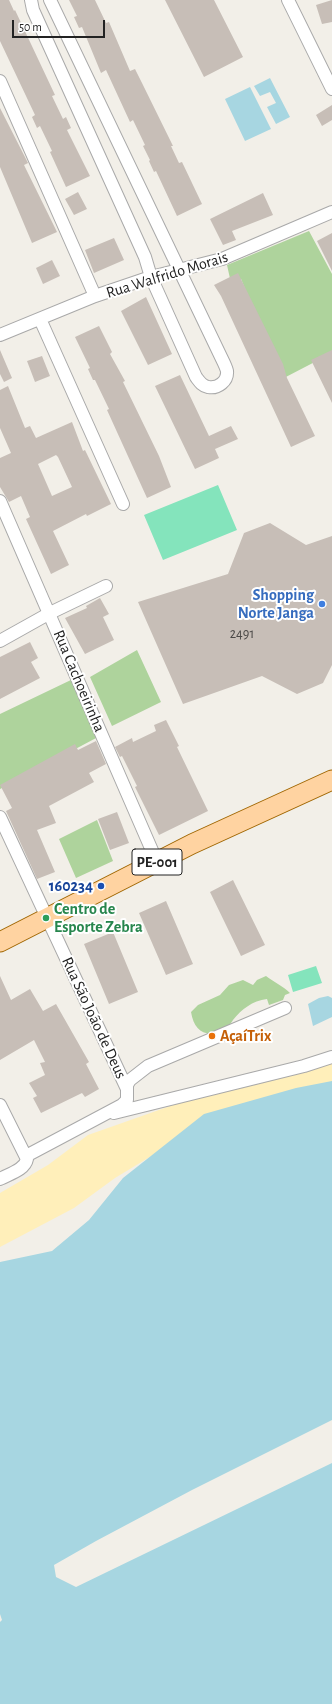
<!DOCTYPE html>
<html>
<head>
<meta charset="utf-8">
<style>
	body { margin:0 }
	#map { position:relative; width:332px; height:1704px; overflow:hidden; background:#f2efe8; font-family:"Alegreya Sans",sans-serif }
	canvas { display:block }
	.scale { position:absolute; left:12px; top:20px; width:93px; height:18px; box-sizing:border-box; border:2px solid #222; border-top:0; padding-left:5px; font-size:12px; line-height:14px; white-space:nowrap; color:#222; -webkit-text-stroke:3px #fff; paint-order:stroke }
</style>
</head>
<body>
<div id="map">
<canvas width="332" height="1704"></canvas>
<div class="scale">50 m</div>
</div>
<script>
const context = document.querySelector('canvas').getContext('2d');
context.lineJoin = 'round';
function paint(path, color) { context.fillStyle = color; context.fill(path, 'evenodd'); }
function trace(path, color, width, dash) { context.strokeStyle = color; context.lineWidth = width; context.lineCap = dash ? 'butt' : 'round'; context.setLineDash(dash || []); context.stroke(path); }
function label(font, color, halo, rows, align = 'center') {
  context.font = font + ' "Alegreya Sans",sans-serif'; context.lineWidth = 4; context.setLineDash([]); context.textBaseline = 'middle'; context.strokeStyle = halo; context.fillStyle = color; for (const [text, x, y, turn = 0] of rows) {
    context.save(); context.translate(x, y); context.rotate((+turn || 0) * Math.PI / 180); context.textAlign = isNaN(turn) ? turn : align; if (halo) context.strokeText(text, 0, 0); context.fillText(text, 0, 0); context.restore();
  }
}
const forest = new Path2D(`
	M309,231L332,274V353L282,379L241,279L231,283L227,265Z
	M137,650L161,702L112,726L90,677Z
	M73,679L98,737L0,789V714Z
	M97,820L113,861L76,878L59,839Z
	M266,976C274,982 283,986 290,993L285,995L283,1000L269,1005L267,999C252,1001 242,1009 233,1020C231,1023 228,1028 225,1030C206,1039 194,1031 191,1012L198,1005L220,995L229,985L243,980L253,985L257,980Z`);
const sand = new Path2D(`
	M332,1058V1086L216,1117L115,1178L74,1208L0,1247V1193L48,1165L88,1135L193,1098Z`);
const pitch = new Path2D(`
	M218,485L237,530L163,560L144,515Z
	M316,966L322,983L293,992L288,975Z`);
const water = new Path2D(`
	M270,78L290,117L276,124L267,107L276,103L270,92L260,96L254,86Z
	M250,87L271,129L245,141L225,99Z
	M328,996L332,998V1017L313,1026L308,1004L319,998Z
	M332,1081V1420L192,1490L96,1541L54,1565L56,1577L76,1587L332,1463V1704H0V1622L2,1620L0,1614V1262L52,1251L89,1220L123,1178L204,1114L296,1088Z`);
const building = new Path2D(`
	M0,0H9L14,11L15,10L55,95L52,96L63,119L66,117L71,128L67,130L90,176L66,187L50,152L52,151L40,126L37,128L32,117L35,115L0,41Z
	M69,0H95L106,23L109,22L130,71L135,69L142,83L173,146H171L179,163L182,162L202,204L177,216L156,171L154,172L149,161L150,160L143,146L145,145L133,120L130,122L106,70L101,73L82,27L79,28L74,17L77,16Z
	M165,0H214L243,57L204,77Z
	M332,0V22L322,24L316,5Z
	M332,105V120L322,126L316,115Z
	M0,108L28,163L24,165L57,232L32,243L0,167Z
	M78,192L87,209L74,215L65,199Z
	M263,193L273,215L232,231L236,240L223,245L210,219Z
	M332,233V271L317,241Z
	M114,238L124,260L94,273L85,250Z
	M52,260L60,276L43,284L36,268Z
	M238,273L283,364L287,378L315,436L291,447L221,296L214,285Z
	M146,297L172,354L148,365L121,311Z
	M99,326L112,352L110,354L125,381L123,382L159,456L171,487L147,498L107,410L109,409L95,380H93L88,369L90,368L75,337Z
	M0,350L12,378L4,382L0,374Z
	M332,350V403L311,360Z
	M42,356L50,376L35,382L27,361Z
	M180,375L209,436L231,426L238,439L215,449L219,458L195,469L155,386Z
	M8,386L25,428L30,426L36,438L72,422L83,451L85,450L111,504L87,516L86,514L53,531L69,565L51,574L26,519L30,517L21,496L9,502L0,487V458L11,453L0,428V390ZM56,455L58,457L72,487L52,496L38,464Z
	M270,523L306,545L332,536V665L323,683L297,694L262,676L183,704L138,602L228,574L244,533Z
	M100,598L109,614L103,617L114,640L85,654L65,618L87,608L86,606Z
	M30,642L38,658L31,662L40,678L0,699V657Z
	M166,720L179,746L177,747L208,811L159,835L135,787L137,786L122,756L120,757L115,747L132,738L133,742L156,731L154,725Z
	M96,741L106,764L89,773L94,782L49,806L56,823L37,830L55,872L37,879L6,811L12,808L0,785L75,744L78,750Z
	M117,812L129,843L110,850L98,819Z
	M233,880L265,945L241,956L210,892Z
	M166,901L193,964L166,975L139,913Z
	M113,932L138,992L109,1004L84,944Z
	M0,976L11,1000L30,989L43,1011L56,1004L89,1062L86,1064L99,1089L85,1097L82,1093L41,1113L33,1098L37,1096L29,1083L45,1075L40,1063L45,1062L34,1040L0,1060Z`);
const street = new Path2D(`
	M31,0L33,10L145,257L151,277L196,377C199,381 202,386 208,387C218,389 228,381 227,371C226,367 224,363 222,359L50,0
	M288,0L332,89
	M0,81L95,296
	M40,319L123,504
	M0,335L95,296L151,277L222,259L332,212
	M0,501L157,862
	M0,641L50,613L106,586
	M0,817L127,1089
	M0,1105L27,1159C25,1170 9,1174 0,1179
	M114,1113L304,1066L332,1057
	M26,1156L122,1105L127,1100V1085L130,1080L148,1066L285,1008`);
const primary = new Path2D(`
	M0,942L192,844L332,780`);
const markers = [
	[322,604,4,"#3f7fe0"],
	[101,886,4,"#1a4fb4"],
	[46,918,4,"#2e9e5b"],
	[212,1036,4,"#e8710a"]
];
const numberNames = [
	["2491",242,634]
];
const shields = [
	[157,862,50]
];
const shieldNames = [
	["PE-001",157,862]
];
const streetNames = [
	["Rua Walfrido Morais",167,275,-17],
	["Rua Cachoeirinha",79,681,67],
	["Rua São João de Deus",94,1018,65]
];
const shopNames = [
	["Shopping",314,595],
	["Norte Janga",314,613]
];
const transitNames = [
	["160234",93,886]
];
const leisureNames = [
	["Centro de",54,909],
	["Esporte Zebra",54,927]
];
const foodNames = [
	["AçaíTrix",220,1036]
];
paint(forest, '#aed39c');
paint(sand, '#ffefba');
paint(pitch, '#84e4bc');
paint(water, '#a7d6e1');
paint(building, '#c7beb7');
trace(street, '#a9a9a9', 14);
trace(primary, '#a06600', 21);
trace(street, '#fff', 12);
trace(primary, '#ffd3a1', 19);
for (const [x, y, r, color] of markers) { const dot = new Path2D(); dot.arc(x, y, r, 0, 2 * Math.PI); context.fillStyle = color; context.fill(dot); trace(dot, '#fff', 1.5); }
label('14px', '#4b4947', null, numberNames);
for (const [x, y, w] of shields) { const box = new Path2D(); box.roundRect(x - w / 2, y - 13, w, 26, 3); context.fillStyle = '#fff'; context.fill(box); trace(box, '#222', 1); }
label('bold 15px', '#222', null, shieldNames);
label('16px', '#222', '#fff', streetNames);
label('bold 16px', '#366cbe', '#fff', shopNames, 'right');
label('bold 16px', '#164399', '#fff', transitNames, 'right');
label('bold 16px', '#27864d', '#fff', leisureNames, 'left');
label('bold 16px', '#c56008', '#fff', foodNames, 'left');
</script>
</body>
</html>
